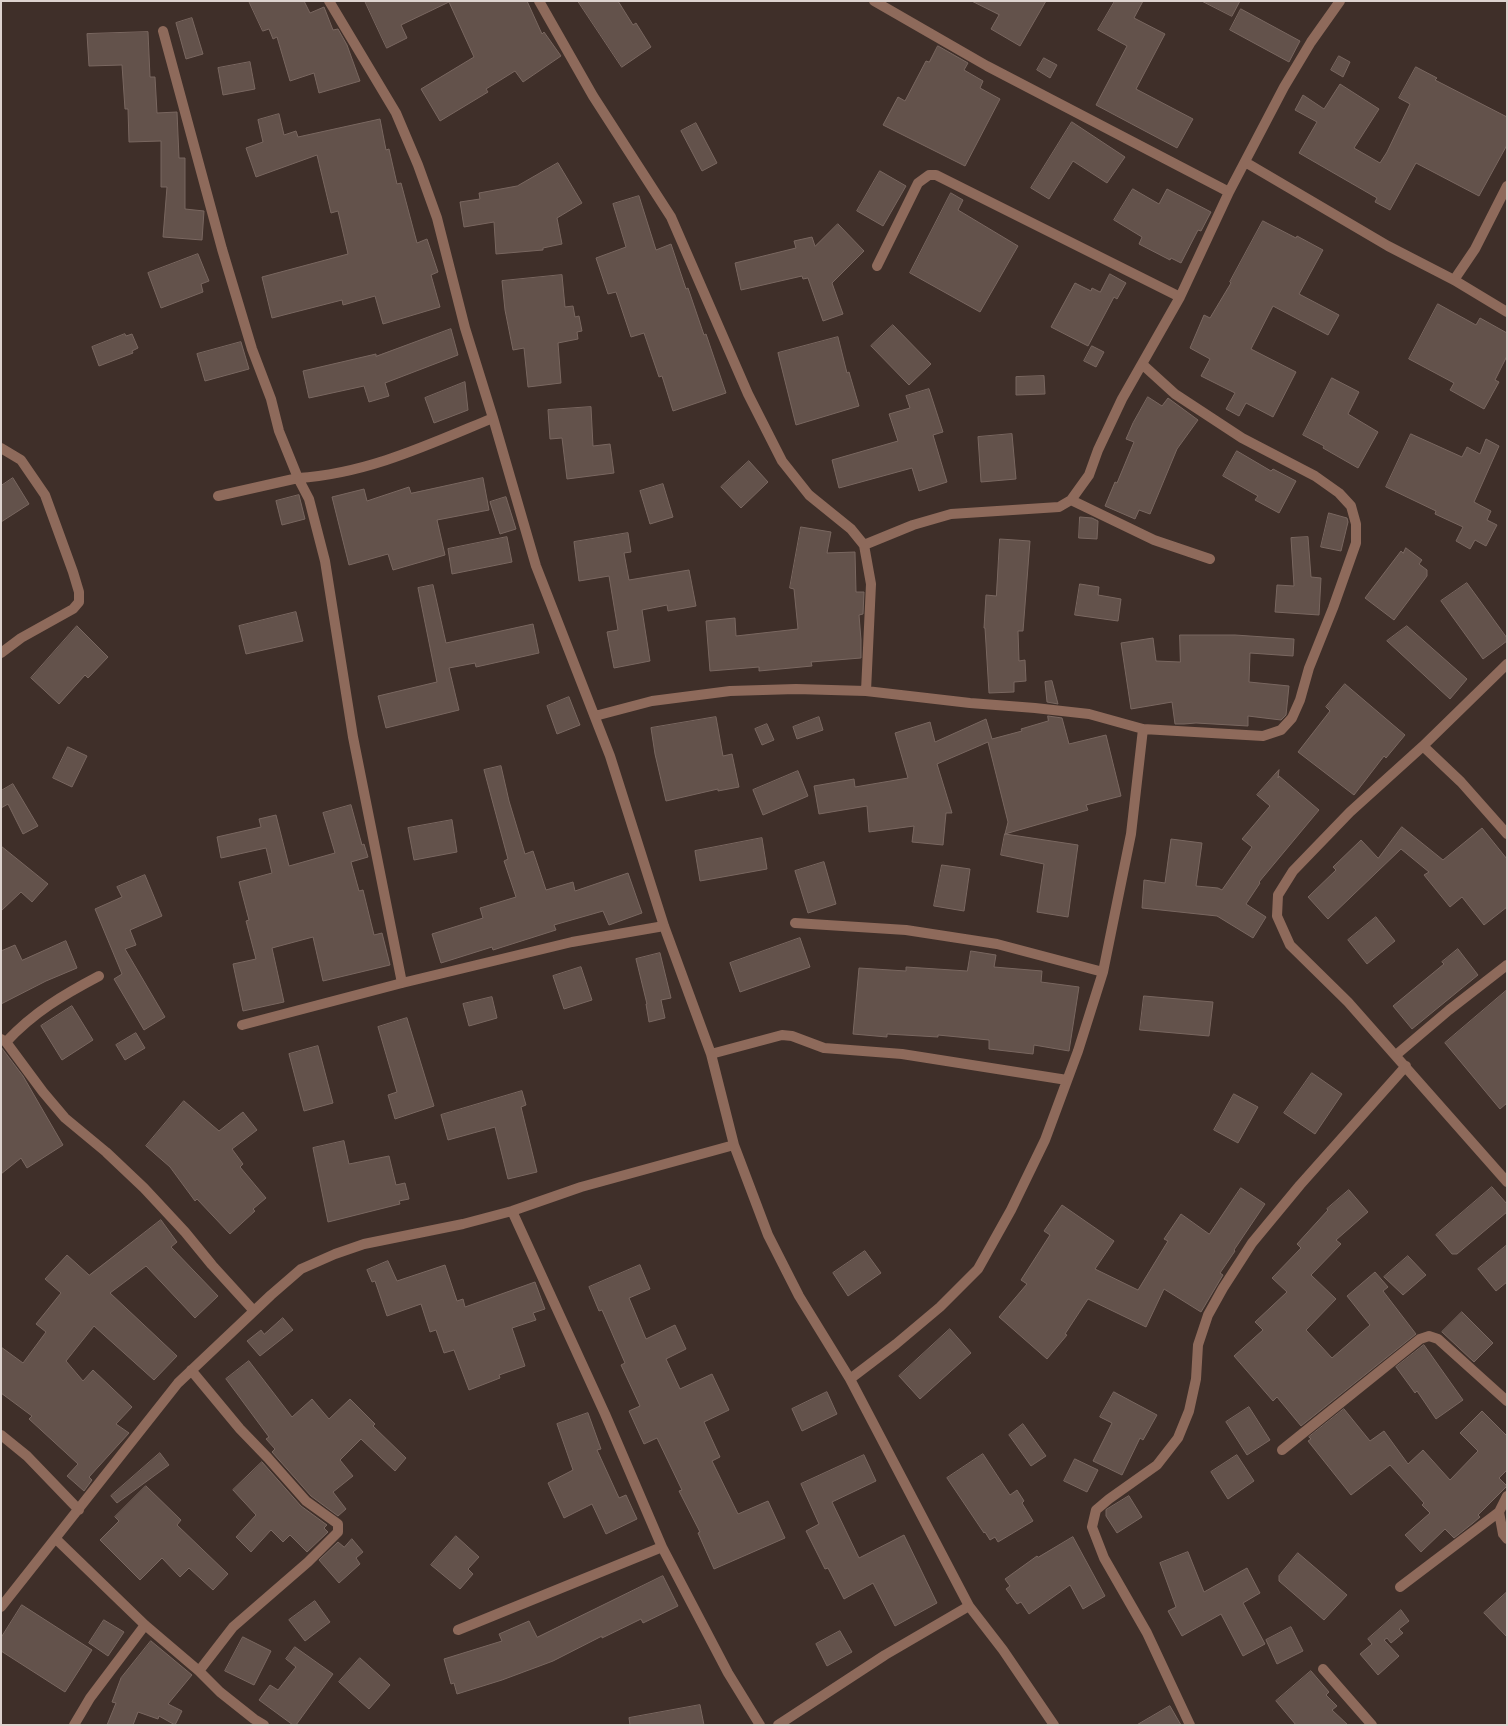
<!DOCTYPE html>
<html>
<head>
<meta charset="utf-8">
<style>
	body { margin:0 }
	#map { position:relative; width:1508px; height:1726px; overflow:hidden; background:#3f2f29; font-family:"Fira Sans Condensed",sans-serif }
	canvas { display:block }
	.frame { position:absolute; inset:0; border:2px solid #ddd3cf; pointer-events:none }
</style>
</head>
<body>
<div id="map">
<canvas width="1508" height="1726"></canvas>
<div class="frame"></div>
</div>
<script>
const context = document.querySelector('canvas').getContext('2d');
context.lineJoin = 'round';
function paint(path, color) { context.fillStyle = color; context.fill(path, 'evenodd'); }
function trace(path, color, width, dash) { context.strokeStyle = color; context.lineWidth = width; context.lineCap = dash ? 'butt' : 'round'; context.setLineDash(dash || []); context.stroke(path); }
const building = new Path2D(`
	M249,1H304L310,13L324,7L333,30L338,29L347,45L360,81L319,93L314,73L290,81L277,37L273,39L269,29L263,31Z
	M365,1H527L542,34L544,32L561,56L523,82L515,71L486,89L488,92L440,121L421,89L474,57L449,2L401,25L407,38L387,48Z
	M578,1H618L633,25L636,23L651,47L622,67Z
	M972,1H1046L1020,46L991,29L999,15Z
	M1115,1H1143L1134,18L1165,34L1136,89L1193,119L1177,148L1096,105L1127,46L1098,30Z
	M1202,1H1240L1232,16Z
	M1241,9L1300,41L1289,62L1230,30Z
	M192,18L203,54L186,59L176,23Z
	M148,32L150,77H155L157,113L177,112L179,158H185V209L204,211L202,240L163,237L167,187H161V141L129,142L128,109H125L122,65L89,66L87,34Z
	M938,46L968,63L964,70L983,81L980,88L1000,99L965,166L883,125L898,97L905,101L926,61L929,62Z
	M1339,56L1350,62L1343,77L1331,70Z
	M1044,58L1057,65L1050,78L1037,70Z
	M250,62L255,89L223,95L218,68Z
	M1416,67L1437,78L1435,80L1507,117V145L1479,196L1416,163L1390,210L1375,202L1377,198L1299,153L1317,122L1295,110L1303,95L1324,109L1340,84L1379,109L1354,148L1380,163L1387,152L1410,104L1399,98Z
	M279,114L284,135L296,131L298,137L380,119L386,150L389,149L397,184L401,183L417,243L427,239L438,272L431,275L440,307L383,324L375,296L343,305L342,300L272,318L262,277L348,254L338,211L331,213L317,155L256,177L246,148L263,142L258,120Z
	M1072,122L1125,157L1107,183L1073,161L1049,199L1031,188Z
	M696,123L717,163L702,171L681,131Z
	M558,163L582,203L557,218L562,244L543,248V250L496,254L494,222L464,227L460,202L480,199L479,193L517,186Z
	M880,171L906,186L883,226L857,211Z
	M1133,189L1159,204L1167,189L1211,212L1201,231L1198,230L1181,263L1171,258L1170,260L1139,244L1142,237L1114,220Z
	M951,193L963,200L958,210L1018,246L980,312L910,273Z
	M639,196L656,250L671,244L686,289L688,288L704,335L706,334L726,393L673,411L662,376L659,377L644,333L631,337L616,292L608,294L596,258L626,247L613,204Z
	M1263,221L1296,238L1297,236L1323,250L1299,294L1339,315L1328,335L1273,306L1251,349L1296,372L1273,417L1246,403L1239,416L1226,409L1235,393L1201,376L1210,359L1190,348L1204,315L1210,318L1231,283L1230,282Z
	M838,224L864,251L832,283L843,314L823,321L808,278L803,279L802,276L741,290L735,263L796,248L794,241L812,237L815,246Z
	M198,254L209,281L201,284L203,292L161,308L148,273Z
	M1110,274L1126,283L1117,299L1114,297L1088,346L1051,327L1075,283L1091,291L1092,288L1100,292Z
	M562,275L565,307L573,306L575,317L579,316L582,331L577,332L578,339L558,343L561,383L528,387L524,348L513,350L505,310L502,281Z
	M1438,304L1476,325L1480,318L1507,333V356L1495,380L1499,382L1484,409L1450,390L1454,383L1409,359Z
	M893,325L931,364L909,385L871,346Z
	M451,329L458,355L385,383L389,396L369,402L364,386L309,398L303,371L376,354V356Z
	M125,334L126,336L132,334L138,348L132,351L133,353L99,366L92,347Z
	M838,337L847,373L849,372L859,406L796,425L778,353Z
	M241,342L249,369L205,381L197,354Z
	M1092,346L1104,352L1096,367L1084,361Z
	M1044,376L1045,394L1016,395V377Z
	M1332,378L1359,392L1348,414L1378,432L1358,468L1323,448L1324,446L1303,435Z
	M465,382L468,410L434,423L425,398Z
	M929,389L943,432L933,435L947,482L919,491L912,468L839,488L832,460L898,441L889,414L910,408L906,396Z
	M1148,397L1162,406L1168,398L1198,420L1177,449L1150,514L1139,510L1135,519L1105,506L1115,482L1117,483L1134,442L1126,439L1133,423Z
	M591,407L593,446L610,444L614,473L567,479L562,438L550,439L548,410Z
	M1012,434L1016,479L981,482L978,437Z
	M1411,434L1462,457L1467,447L1480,454L1486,439L1499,446L1474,502L1491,511L1487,520L1497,525L1486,546L1475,540L1470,549L1456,541L1463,527L1435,514L1436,511L1386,487Z
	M1237,451L1271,471L1273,469L1296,481L1279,513L1255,500L1258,496L1223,476Z
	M749,461L768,482L741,508L721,487Z
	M13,478L29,504L1,522V486Z
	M483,478L489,510L437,520L445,555L393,570L388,554L349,565L332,497L364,489L367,501L409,487L411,493Z
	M663,484L673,517L650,524L640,491Z
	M299,495L305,519L282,525L276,501Z
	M506,497L516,529L500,534L490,502Z
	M1329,513L1347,518L1348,522L1341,551L1321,547Z
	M1080,517L1092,518L1098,521L1097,539L1079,538Z
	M801,527L831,532L827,553L855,552L856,592H864L863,614L859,615L861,640V658L811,662L812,666L759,671V667L710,671L706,621L735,618L736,636L798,629L794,589L790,588Z
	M628,533L631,552L624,553L629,580L689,570L696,606L668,611L667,605L642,610L650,661L614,668L607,632L618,630L609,576L579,581L574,542Z
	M507,537L512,562L452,574L448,549Z
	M1308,537L1311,577L1321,578L1319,615L1275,612L1277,585L1294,586L1291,538Z
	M1000,539L1030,541L1023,631H1018L1019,661L1025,660L1026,681L1014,682V692L989,693L985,628H984L986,595L996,596Z
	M1406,548L1422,560L1419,564L1427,570V576L1394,620L1365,598L1401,551L1403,553Z
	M1467,583L1507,638V641L1483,659L1441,601Z
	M1080,584L1099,587L1098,595L1121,599L1118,621L1075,615Z
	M433,585L446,643L533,624L539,653L476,667L475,663L449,668L459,710L386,728L378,696L437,682L418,588Z
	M296,612L303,641L246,654L239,626Z
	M77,626L108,657L88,678L85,675L59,704L31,678Z
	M1407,626L1467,679L1450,699L1387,641Z
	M1180,635H1235L1294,639L1293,656L1250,653L1249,682L1289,686L1286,715L1281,720L1248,716V726L1196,723L1184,724H1175L1172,702L1131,709L1121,643L1153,638L1156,661L1180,662Z
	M1052,681L1058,704L1047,702L1045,682Z
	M1345,684L1405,735L1386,758L1384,756L1354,795L1298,752L1330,711L1326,707Z
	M569,697L580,725L557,734L547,706Z
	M1048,716L1062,718L1069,744L1106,735L1121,796L1086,805L1088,810L1005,834L1008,822L988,742L937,764L952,813H946L943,845L912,842L914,826L869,832L867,806L819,814L814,786L854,779L855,787L908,778L895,733L930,722L935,742L986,719L992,739L1022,731L1021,729L1048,721Z
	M716,717L723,756L732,754L739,787L718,791V789L666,801L655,754L651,728Z
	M819,717L823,730L797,739L793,727Z
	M767,724L774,740L762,745L755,729Z
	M68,747L87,756L72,787L53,778Z
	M501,766L509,801L525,854L533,851L546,890L573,882L575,891L628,873L642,913L609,925L603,911L554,925L556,930L493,950L492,947L441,963L432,934L483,918L480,908L516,897L504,861L508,859L484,770Z
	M1279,770L1278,778L1279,776L1319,810L1259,882L1260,883L1246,904L1266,917L1253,938L1217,916L1142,908L1144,880L1165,883L1171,839L1202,843L1196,886L1218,888L1222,890L1252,847L1242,839L1270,806L1257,795Z
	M798,771L808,796L763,815L753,790Z
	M13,784L38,826L23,834L8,804L1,808V791Z
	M351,805L362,845L364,844L368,857L351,862L359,891L363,890L374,935L382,933L390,965L323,981L313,937L272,948L284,1002L243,1011L233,964L256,959L246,921L249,920L239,882L272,873L266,848L221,858L217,837L261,827L259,819L276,815L289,866L335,853L323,813Z
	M452,820L457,852L414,860L408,828Z
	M1402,827L1443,860L1482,828L1507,859V907L1484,925L1462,897L1450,907L1424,875L1429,872L1401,849L1328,919L1308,897L1336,870L1333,867L1361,840L1378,858Z
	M1005,834L1078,845L1068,917L1037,912L1044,864L1001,855Z
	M762,838L767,869L700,881L695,851Z
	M1,846L48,884L32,902L21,892L1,911Z
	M824,862L836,904L808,913L795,871Z
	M942,865L970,869L964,911L934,906Z
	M145,875L162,916L130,930L136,945L125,949L165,1017L144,1030L114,979L122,974L95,909L122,897L117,887Z
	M1376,917L1395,941L1367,964L1348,940Z
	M800,938L810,967L740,992L730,963Z
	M66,941L77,968L46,981L1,1004V951L15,945L22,960Z
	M1458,949L1478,975L1412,1029L1393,1006L1444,964L1442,962Z
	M971,951L996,955L994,967L1042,971L1041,982L1079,987L1069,1051L1034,1045L1033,1054L989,1049V1040L938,1035V1037L887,1034V1037L853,1034L859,968L906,971V967L967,971Z
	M660,953L671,998L661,1000L665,1018L649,1022L646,1004H647L636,959Z
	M581,967L592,1000L564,1009L553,976Z
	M1507,990V1103L1500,1109L1445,1043Z
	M1144,996L1213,1002L1209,1036L1140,1030Z
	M492,997L497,1018L469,1026L463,1004Z
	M72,1006L93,1040L62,1060L41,1026Z
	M407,1018L434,1106L395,1119L388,1095L397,1092L378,1027Z
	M136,1033L145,1048L125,1060L116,1045Z
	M318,1046L333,1103L304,1111L289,1054Z
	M1,1047L23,1076L63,1145L27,1168L21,1158L1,1174Z
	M1312,1073L1342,1094L1315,1134L1284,1113Z
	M522,1091L526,1105L521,1107L537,1172L508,1179L495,1127L448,1140L441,1115Z
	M1234,1094L1258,1107L1238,1143L1214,1130Z
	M184,1101L219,1131L243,1112L257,1130L232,1149L243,1164L240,1167L266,1198L253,1209L255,1211L230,1234L197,1199L195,1201L170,1167L146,1146Z
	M344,1141L349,1164L389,1156L396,1185L405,1183L409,1199L399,1201L400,1204L328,1222L313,1148Z
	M1492,1187L1507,1204V1212L1457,1254H1452L1436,1235Z
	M1241,1188L1265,1204L1234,1250L1235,1251L1220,1273L1223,1275L1201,1312L1164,1289L1146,1327L1088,1299L1065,1334L1067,1335L1047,1359L999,1317L1027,1284L1021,1280L1050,1235L1044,1231L1062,1205L1114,1241L1095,1269L1138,1290L1168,1241L1164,1239L1181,1214L1209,1234Z
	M1349,1190L1368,1212L1336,1240L1341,1244L1311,1275L1336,1299L1306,1330L1332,1358L1370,1325L1347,1296L1375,1272L1388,1287L1383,1291L1416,1334L1301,1426L1277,1397L1273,1401L1234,1356L1263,1330L1255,1322L1287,1292L1272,1278L1301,1248L1297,1244L1328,1210L1327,1209Z
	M161,1220L177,1242L171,1247L218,1296L195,1318L146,1266L110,1293L177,1356L154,1380L94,1326L66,1361L83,1381L93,1370L132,1407L116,1424L129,1433L89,1477L92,1480L84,1491L67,1476L78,1464L29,1419L32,1416L1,1393V1347L23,1363L46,1332L36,1324L61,1293L45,1279L67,1255L89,1275Z
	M1507,1245V1282L1496,1291L1478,1269Z
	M865,1251L881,1273L848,1296L833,1273Z
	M1408,1256L1426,1275L1403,1295L1384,1277Z
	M388,1261L397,1281L445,1265L457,1301L463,1299L465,1307L535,1282L545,1309L533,1313L536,1320L512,1328L525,1366L499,1375L500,1378L469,1390L454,1350L444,1353L436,1330L430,1332L421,1304L387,1316L375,1281L372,1282L367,1270Z
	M640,1265L650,1289L629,1298L646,1339L675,1325L686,1349L666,1359L680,1389L712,1374L729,1410L704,1422L720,1457L712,1461L738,1514L768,1501L785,1538L714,1569L698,1533L700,1532L679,1491L682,1490L657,1438L644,1444L629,1411L640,1406L621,1365L625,1363L602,1310L599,1311L589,1287Z
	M1462,1312L1493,1343L1474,1362L1442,1332Z
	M283,1318L293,1330L260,1356L247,1341L261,1330L264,1334Z
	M950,1329L971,1353L920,1399L899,1376Z
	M1424,1345L1463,1400L1436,1419L1417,1391L1415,1393L1396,1367Z
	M249,1361L292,1417L312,1399L329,1419L350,1399L375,1424L373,1426L406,1458L395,1471L361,1439L340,1460L353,1476L333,1492L346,1509L338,1516L311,1496L272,1452L275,1449L266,1439L269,1437L226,1379Z
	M827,1392L837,1414L802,1431L792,1409Z
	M1114,1392L1157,1415L1143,1440L1140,1438L1122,1475L1093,1461L1112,1423L1100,1417Z
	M1249,1407L1270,1440L1247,1455L1226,1422Z
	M1344,1409L1370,1441L1384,1431L1408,1464L1423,1450L1450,1480L1478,1451L1460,1433L1482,1411L1507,1436V1470L1499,1478L1507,1486L1478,1515L1480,1517L1473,1523L1454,1538L1445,1529L1421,1552L1405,1535L1430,1513L1422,1505L1424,1503L1390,1465L1351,1495L1308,1441L1311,1439L1309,1437Z
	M588,1413L601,1449L597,1450L619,1498L626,1495L637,1519L606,1534L592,1504L564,1518L548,1483L573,1470L557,1424Z
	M1023,1424L1046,1456L1031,1466L1009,1435Z
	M160,1453L169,1465L117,1503L111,1496Z
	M983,1454L1010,1495L1017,1490L1024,1501L1022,1503L1033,1521L998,1542L995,1537L990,1540L985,1532L984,1533L947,1478Z
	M864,1455L876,1481L832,1502L859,1558L904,1535L937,1603L895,1626L873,1583L844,1599L828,1568L825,1569L806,1531L819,1524L801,1484Z
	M1237,1455L1254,1481L1228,1499L1211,1472Z
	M1075,1459L1098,1470L1087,1492L1064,1481Z
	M262,1462L301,1506L327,1525L324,1528L328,1532L307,1552L290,1535L283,1542L271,1530L251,1552L236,1537L256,1515L233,1490Z
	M146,1486L181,1520L177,1525L228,1574L213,1590L189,1568L180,1577L162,1558L140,1580L100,1540L119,1521L115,1517Z
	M1129,1496L1142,1517L1117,1533L1106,1516V1510Z
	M456,1536L479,1557L468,1569L473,1574L460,1589L431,1565Z
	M1073,1537L1105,1596L1083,1609L1070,1585L1029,1614L1021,1602L1017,1604L1006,1589L1010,1586L1005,1579L1037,1556L1038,1557Z
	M352,1539L363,1552L356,1558L360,1564L339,1583L319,1560L338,1542L344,1547Z
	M1188,1552L1204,1592L1247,1568L1260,1593L1243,1603L1265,1644L1243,1656L1221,1614L1182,1636L1168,1611L1176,1607L1160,1563Z
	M1298,1553L1347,1595L1324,1620L1279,1581V1576Z
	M663,1576L678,1606L643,1623L641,1619L602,1638V1636L553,1661L502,1680L457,1694L454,1683L451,1684L444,1659L502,1641L499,1634L529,1621L537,1637Z
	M1507,1592V1637L1484,1613Z
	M315,1601L330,1622L305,1641L289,1620Z
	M22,1605L92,1650L65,1692L1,1651V1638Z
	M1401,1610L1409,1621L1399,1629L1403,1633L1391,1643L1387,1638L1384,1640L1399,1656L1378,1675L1360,1654L1372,1644L1368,1639Z
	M104,1620L124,1632L108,1656L89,1643Z
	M1291,1627L1303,1651L1277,1664L1266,1640Z
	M840,1631L852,1652L827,1666L816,1644Z
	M243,1637L271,1651L254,1685L225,1671Z
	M151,1641L192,1675L168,1704L182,1711L175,1725L159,1716L158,1719L138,1712L133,1725H107L116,1703L112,1702L121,1678Z
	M295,1647L333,1674L296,1725H293L259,1700L270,1685L278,1690L296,1667L286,1659Z
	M360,1658L390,1685L369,1709L339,1682Z
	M1311,1671L1329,1692L1326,1695L1337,1706L1332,1710L1348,1725H1296L1276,1701Z
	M700,1705L704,1725H630L629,1718Z
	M1170,1706L1181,1725H1137Z`);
const minor = new Path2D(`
	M329,1L396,113L418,165L437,218L465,328L493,418L536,566L610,756L664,926L711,1054L734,1145L768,1235L799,1296L850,1379L969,1606L1003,1650L1054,1725
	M539,1L593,96L671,217L748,394L782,461L809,495L851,529L864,545L871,584L866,691
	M874,1L987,66L1229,192
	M163,31L222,249L252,349L271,399L279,431L298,478C367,474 430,444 493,418
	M1245,162L1388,246L1454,280L1507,312
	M877,266L918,183L929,175H936L1180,297
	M1454,280L1475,249L1507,186
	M1,448L21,460L45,495L73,572L79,592V602L73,609L21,638L1,653
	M218,496L298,478L309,499L325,561L353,737L402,983
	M1071,500L1154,540L1210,559
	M864,545L913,525L951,514L1059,507L1071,500L1089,475L1098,450L1122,399L1180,297L1229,192L1284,87L1311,42L1340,1
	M1507,664L1423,746L1461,782L1507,834
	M595,716L652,701L730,691L796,689L866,691L970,703L1035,708L1089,714L1143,729L1263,736L1281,730L1292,718L1300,700L1309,668L1333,608L1356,543V524L1351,506L1339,493L1315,476L1242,438L1175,394L1142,364
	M1423,746L1350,812L1293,871L1278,895L1277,916L1290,945L1348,1002L1507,1182
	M795,923L906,930L997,944L1103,972
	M242,1025L402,983L572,942L664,926
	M1,1039L6,1042L43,1092L65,1118L106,1152L144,1188L185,1232L212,1265L254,1311
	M6,1042C34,1012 63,995 99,976
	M711,1054L782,1035L792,1036L824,1048L902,1054L1067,1080
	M1396,1055L1449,1010L1507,965
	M512,1211L605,1414L662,1547L728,1673L760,1725
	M191,1370L240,1429L268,1458L306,1501L338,1524V1532L308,1562L233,1627L199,1671
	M850,1379L896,1344L940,1307L978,1269L1011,1210L1045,1140L1078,1051L1103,972L1131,834L1143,729
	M1,1435L27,1456L79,1510
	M1282,1450L1420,1339L1429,1336L1438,1339L1507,1401
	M1499,1512L1503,1534L1507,1539
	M56,1539L145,1625L199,1671L220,1692L254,1719L264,1725
	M1400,1587L1499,1512L1507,1496
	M1,1607L178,1383L271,1295L301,1269L335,1254L364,1244L463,1224L512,1211L581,1187L734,1145
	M458,1630L662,1547
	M1323,1669L1372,1725
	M74,1725L90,1698L145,1625
	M778,1725L885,1655L969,1606
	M1190,1725L1147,1633L1104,1558L1092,1527L1096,1510L1109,1499L1157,1465L1178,1438L1189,1411L1196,1379L1198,1345L1208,1315L1223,1288L1252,1243L1300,1185L1406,1066`);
paint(building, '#63524b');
trace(building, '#796760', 1);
trace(minor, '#8e6a5b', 10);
</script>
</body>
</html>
